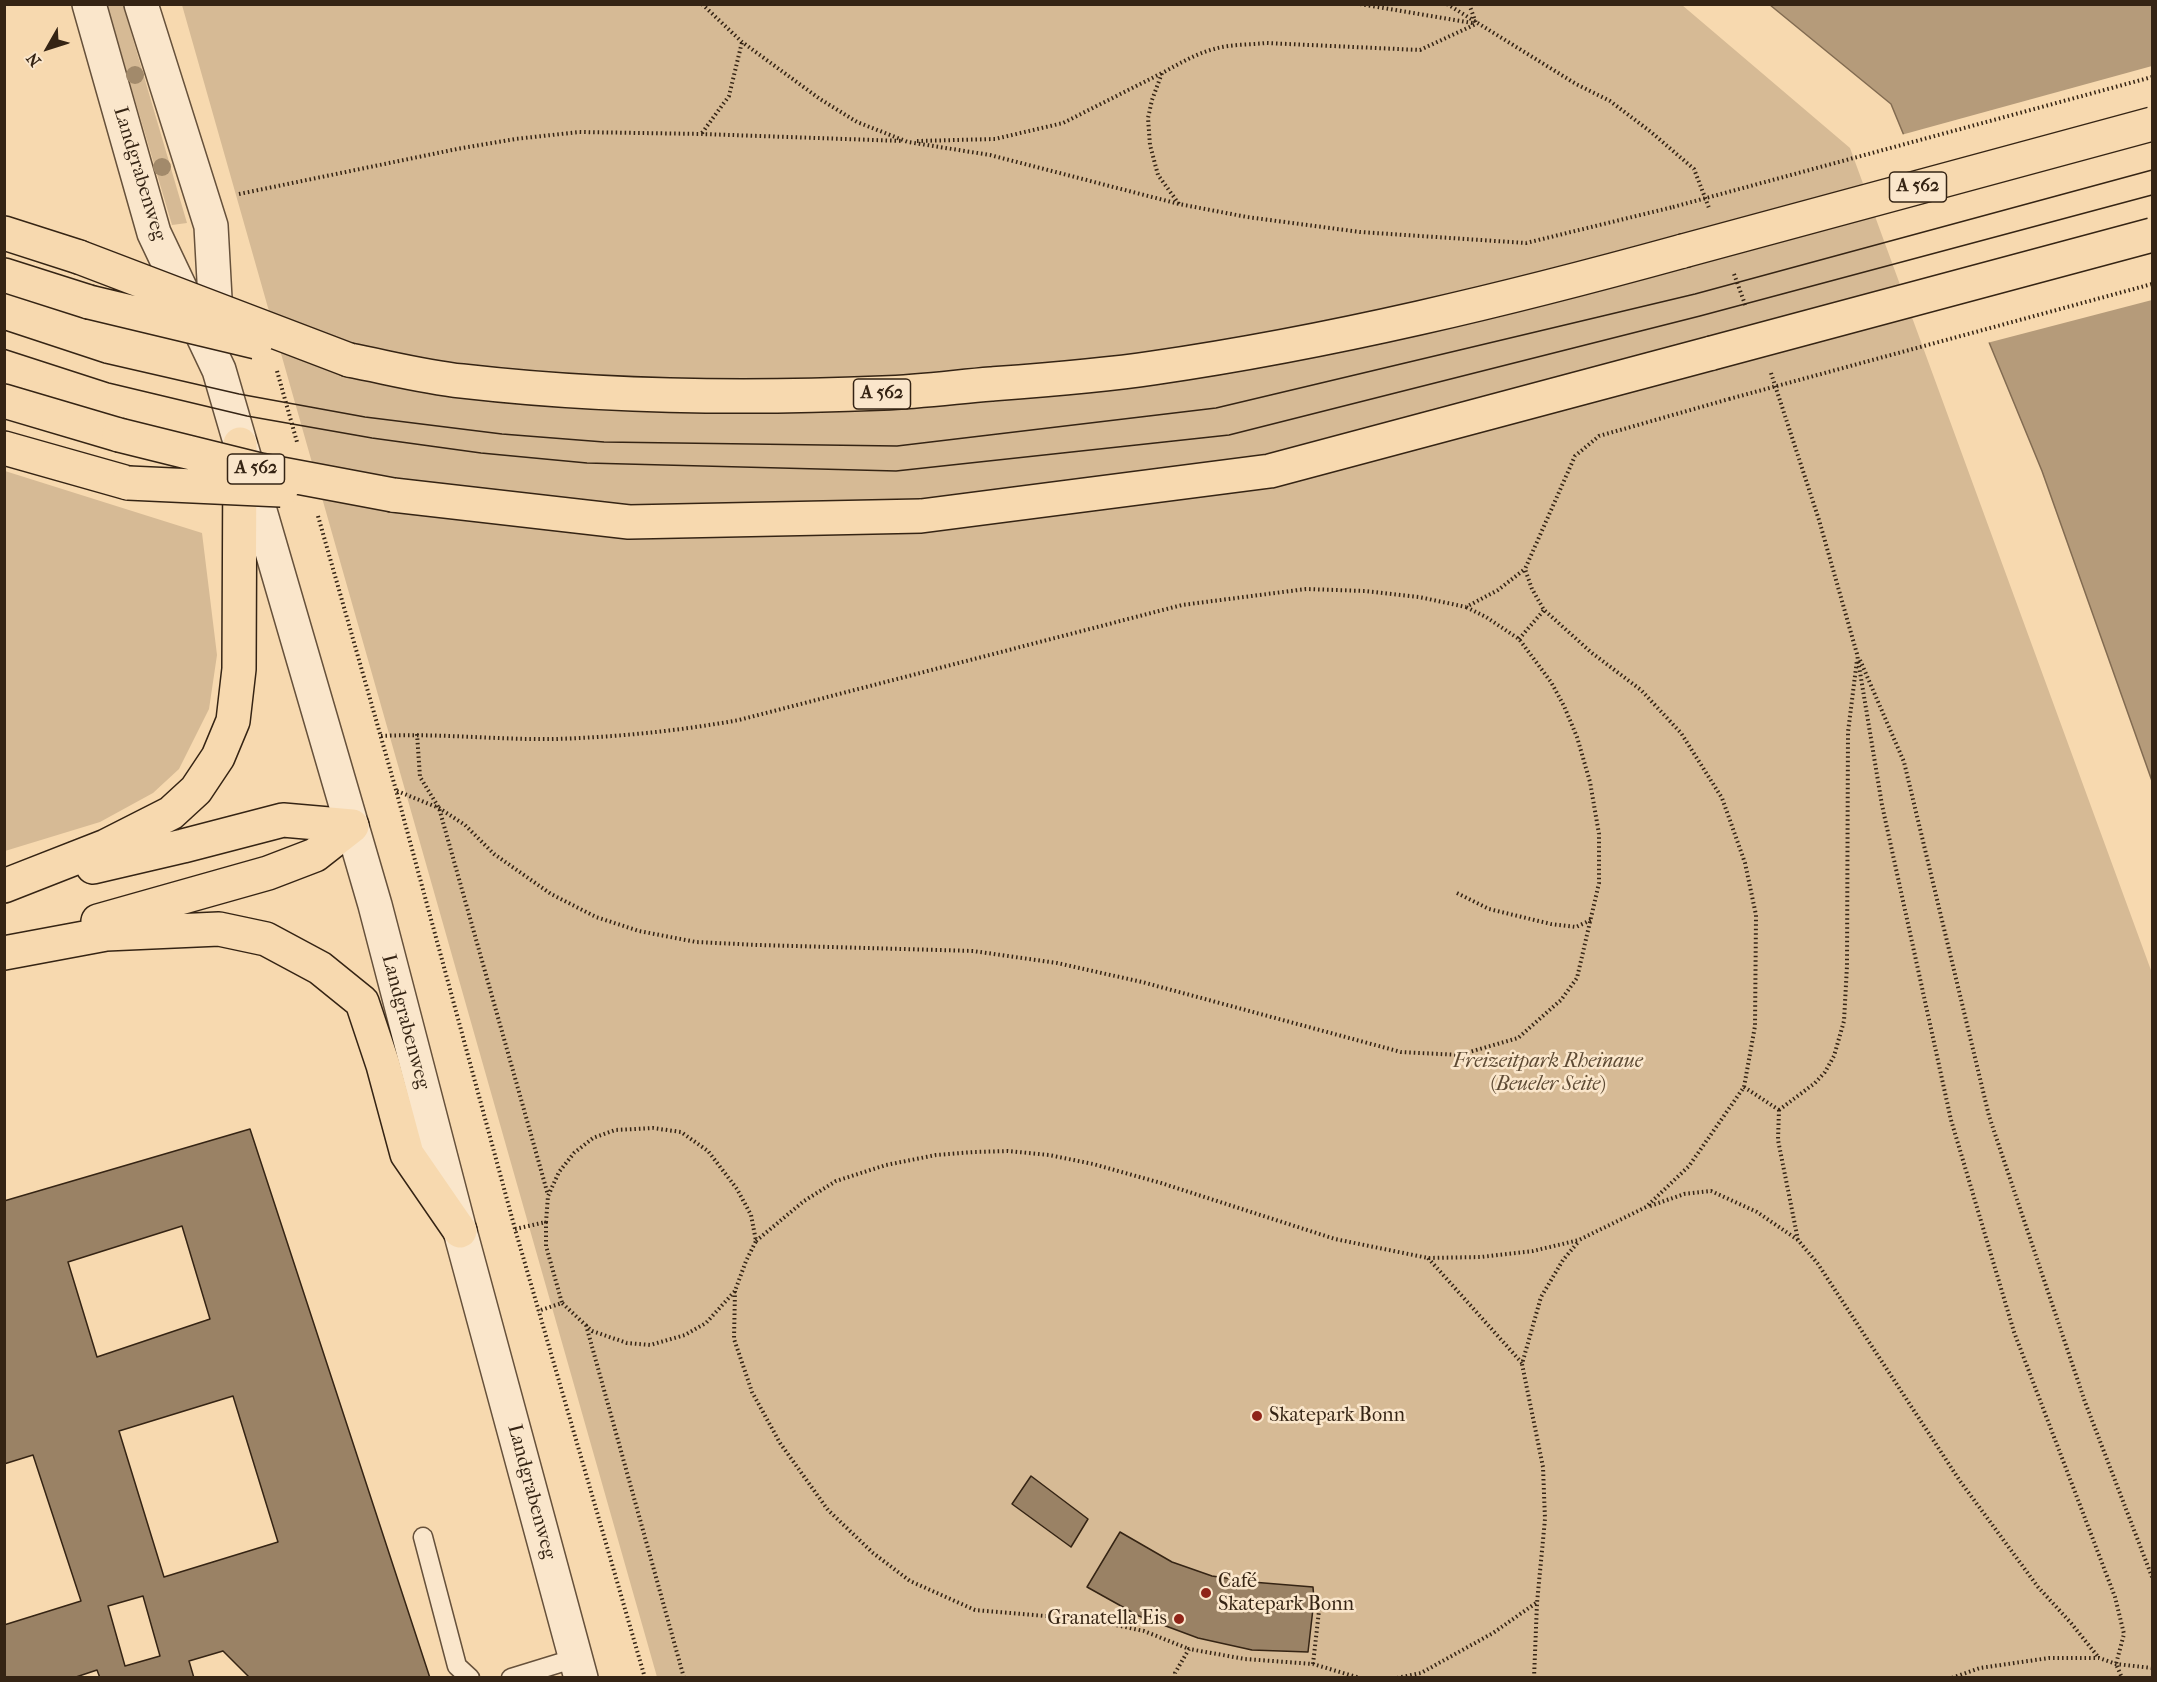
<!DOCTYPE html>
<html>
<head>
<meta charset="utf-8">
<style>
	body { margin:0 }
	#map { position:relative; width:2157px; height:1682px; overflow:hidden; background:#f7d9af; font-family:"IM FELL French Canon",serif }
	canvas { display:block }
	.frame { position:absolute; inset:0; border:6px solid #352414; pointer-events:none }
	.north { position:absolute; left:18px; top:18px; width:60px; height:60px; -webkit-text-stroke:4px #fae6cb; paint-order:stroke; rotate:231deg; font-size:16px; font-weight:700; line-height:24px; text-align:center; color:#352414 }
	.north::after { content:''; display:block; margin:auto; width:21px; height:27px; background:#352414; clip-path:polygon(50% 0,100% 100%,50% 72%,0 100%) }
</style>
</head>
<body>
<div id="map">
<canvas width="2157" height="1682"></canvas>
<div class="frame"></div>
<div class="north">N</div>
</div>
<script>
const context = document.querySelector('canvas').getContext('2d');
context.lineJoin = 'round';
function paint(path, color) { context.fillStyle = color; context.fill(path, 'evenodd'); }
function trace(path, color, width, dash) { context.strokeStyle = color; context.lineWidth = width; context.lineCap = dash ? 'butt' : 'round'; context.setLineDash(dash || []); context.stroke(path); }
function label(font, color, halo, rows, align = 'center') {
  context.font = font + ' "IM FELL French Canon",serif'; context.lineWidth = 5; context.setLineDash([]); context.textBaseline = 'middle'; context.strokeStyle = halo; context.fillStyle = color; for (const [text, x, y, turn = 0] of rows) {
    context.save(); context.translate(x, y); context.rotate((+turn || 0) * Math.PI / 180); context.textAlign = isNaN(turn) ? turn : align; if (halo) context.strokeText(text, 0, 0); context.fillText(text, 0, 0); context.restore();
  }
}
const green = new Path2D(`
	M107,5H123L187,223L172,225Z
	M182,5H1682L1850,148L2152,973V1677H657Z
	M5,471L202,533L217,655L209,709L179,769L153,793L100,822L5,851Z`);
const water = new Path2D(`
	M1770,5H2152V781L2042,471L1891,104Z`);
const pier = new Path2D(`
	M2152,66V300L1987,343L1901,135Z`);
const building = new Path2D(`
	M250,1129L430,1678H250L223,1651L189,1661L194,1678H100L97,1670L73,1678H4V1625L81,1601L33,1455L4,1464V1201ZM182,1226L210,1319L97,1357L68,1262ZM233,1396L278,1542L164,1577L119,1431Z
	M1031,1476L1088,1519L1071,1547L1012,1504Z
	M1120,1532L1172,1562L1212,1576L1252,1582L1313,1587L1314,1600L1308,1652L1252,1650L1198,1638L1139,1616L1087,1587Z
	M143,1596L160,1656L125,1666L108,1606Z`);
const path = new Path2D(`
	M702,4L742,42L820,99L857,122L908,142L990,155L1179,204L1247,217L1360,232L1526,243L1673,207
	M1360,4L1473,23
	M1447,4L1576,84L1610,101L1651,132L1694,169L1709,208
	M1469,4L1476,23
	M702,133L729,96L742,42
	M917,141L995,139L1063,123L1162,73
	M239,194L457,149L515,139L579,132L702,134L903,141
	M1179,204L1158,175L1150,145L1148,118L1152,100L1162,73C1179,64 1195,54 1214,49C1230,44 1249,45 1266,43L1420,50L1476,24
	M1734,274L1746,307
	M277,371L297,442
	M1771,373L1819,520L1857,654L1882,805L1951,1120L2014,1332L2115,1597L2124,1634L2116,1664L2122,1678
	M318,516L396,790L515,1229L645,1678
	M1519,639L1544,610
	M1860,660L1904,762L1989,1116L2085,1402L2152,1577
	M417,734L420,777L439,808L548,1195
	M381,736C439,733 497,740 556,739C617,737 678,731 739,720L1182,605L1306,589L1365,591L1419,597L1466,607L1498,590L1525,569
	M397,791L439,808L465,825L494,854L551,894L596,917L639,931L696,942L758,945L973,951L1057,963L1142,982L1401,1052L1459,1055L1518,1038L1561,1000L1577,978L1599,883V834L1590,782L1577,737L1564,706L1551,682L1519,639L1486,617L1466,607
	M1457,893L1489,909L1551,924L1576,927L1591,920
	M1744,1087L1779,1110
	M1779,1110L1778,1140L1798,1240L1818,1264L1960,1481L2038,1587L2071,1623L2099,1658
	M1779,1110L1815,1083L1825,1072L1834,1056L1844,1021L1847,966L1848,732L1857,660
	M1650,1206L1684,1194L1711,1191L1757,1212L1798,1240
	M546,1222V1246L562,1303
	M515,1229L546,1222L548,1196L559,1172L574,1153L593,1138L615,1130L653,1128L681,1132L708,1151L737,1189L751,1215L756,1241L746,1261L735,1291L706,1323L685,1335L650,1345L627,1343L592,1331L562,1303L538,1311
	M756,1241L804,1201L836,1181L886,1165L936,1155L974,1152L1008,1151L1049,1155L1093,1164L1161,1183L1335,1239L1428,1258L1481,1257L1533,1251L1579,1240L1646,1207L1689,1166L1744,1087L1755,1026L1756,915L1745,863L1722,798L1681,733L1641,690L1592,653L1544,610L1532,589L1525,569L1575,456L1599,436L1729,399
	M1428,1258L1522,1363
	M735,1291L734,1339L752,1392L780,1443L828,1510L873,1553L910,1581L975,1610L1092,1620L1144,1631L1189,1649
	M586,1325L684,1678
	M1313,1664L1320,1602
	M1175,1678V1673L1189,1649L1245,1659L1313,1664L1360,1678
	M1397,1678L1421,1673L1493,1633L1536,1603
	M1534,1678L1537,1603L1545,1519L1543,1467L1522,1364L1541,1297L1563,1260L1579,1241
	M1952,1678L1980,1668L2049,1658H2099L2116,1664L2152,1668`);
const service = new Path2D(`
	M423,1537L457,1666L470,1678
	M511,1678L576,1658`);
const tertiary = new Path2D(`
	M89,4L154,233L219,370L375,905L460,1231L581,1678
	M141,4L211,226L217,335`);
const motorway = new Path2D(`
	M4,233L79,257
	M4,275L89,302
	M349,360C386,367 424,377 462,381C601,397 743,399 883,393C919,392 955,387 991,384C1045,380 1100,376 1153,368C1332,342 1509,299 1683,251
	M4,401L119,435
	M4,448L128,483
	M393,495L629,522L921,516L1270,471L1712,353
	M93,867L183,846L283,820L352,826
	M4,886L106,846L171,813L196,790L218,757L233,721L239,669L240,444
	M98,921L268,873L315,855L352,826
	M4,953L106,934L219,929L266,939L320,968L362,1002L383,1065L407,1154L460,1231`);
const tram = new Path2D(`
	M4,330L104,363L239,394L365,417L502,434L604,442L897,446L1216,408L1695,294L2152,170
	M4,349L109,383L247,416L372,438L481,453L587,463L896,471L1229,435L1700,316L2152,195`);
const pathBridge = new Path2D(`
	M1673,207L2152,77
	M1729,399L2152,284`);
const motorwayBridge = new Path2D(`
	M1683,251L2152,124
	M79,257L349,360
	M89,302L256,342
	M1712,353L2152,235
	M119,435L260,470L393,495
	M128,483L281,490`);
const trees = [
	[135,75],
	[162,167]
];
const markers = [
	[1257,1416,6,"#8f2418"],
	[1206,1593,6,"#8f2418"],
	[1179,1619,6,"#8f2418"]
];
const shields = [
	[1918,187,57],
	[882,394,57],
	[256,469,57]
];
const shieldNames = [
	["A 562",1918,187],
	["A 562",882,394],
	["A 562",256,469]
];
const streetNames = [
	["Landgrabenweg",139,174,73],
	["Landgrabenweg",405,1022,75],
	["Landgrabenweg",531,1492,75]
];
const parkNames = [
	["Freizeitpark Rheinaue",1548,1062],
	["(Beueler Seite)",1548,1085]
];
const poiNames = [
	["Skatepark Bonn",1269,1416],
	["Café",1218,1582],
	["Skatepark Bonn",1218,1605],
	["Granatella Eis",1167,1619,"right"]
];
paint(green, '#d6ba95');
paint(water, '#b59b7a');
trace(water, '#826b51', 1.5);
paint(pier, '#f7d9af');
paint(building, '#9a8265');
trace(building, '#352414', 1.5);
trace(service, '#66513b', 21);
trace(tertiary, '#66513b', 36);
trace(motorway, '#352414', 36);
trace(path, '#352414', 4, [1.5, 3]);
trace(service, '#fae6cb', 18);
trace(tertiary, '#fae6cb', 33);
trace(motorway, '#f7d9af', 33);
trace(tram, '#352414', 1.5);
trace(motorwayBridge, '#352414', 36, []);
trace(pathBridge, '#352414', 4, [1.5, 3]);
trace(motorwayBridge, '#f7d9af', 33);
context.fillStyle = '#a28a6b';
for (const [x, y] of trees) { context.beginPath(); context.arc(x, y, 9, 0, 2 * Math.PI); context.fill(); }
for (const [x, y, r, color] of markers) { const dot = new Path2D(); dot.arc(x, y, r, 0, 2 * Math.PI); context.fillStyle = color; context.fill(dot); trace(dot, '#fae6cb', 2); }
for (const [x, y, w] of shields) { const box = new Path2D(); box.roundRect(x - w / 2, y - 15, w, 30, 4.5); context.fillStyle = '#fae6cb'; context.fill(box); trace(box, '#352414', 1.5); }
label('bold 18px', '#352414', null, shieldNames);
label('20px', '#352414', '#fae6cb', streetNames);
label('italic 20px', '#5d4a34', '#fae6cb', parkNames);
label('20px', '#352414', '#fae6cb', poiNames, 'left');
</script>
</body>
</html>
